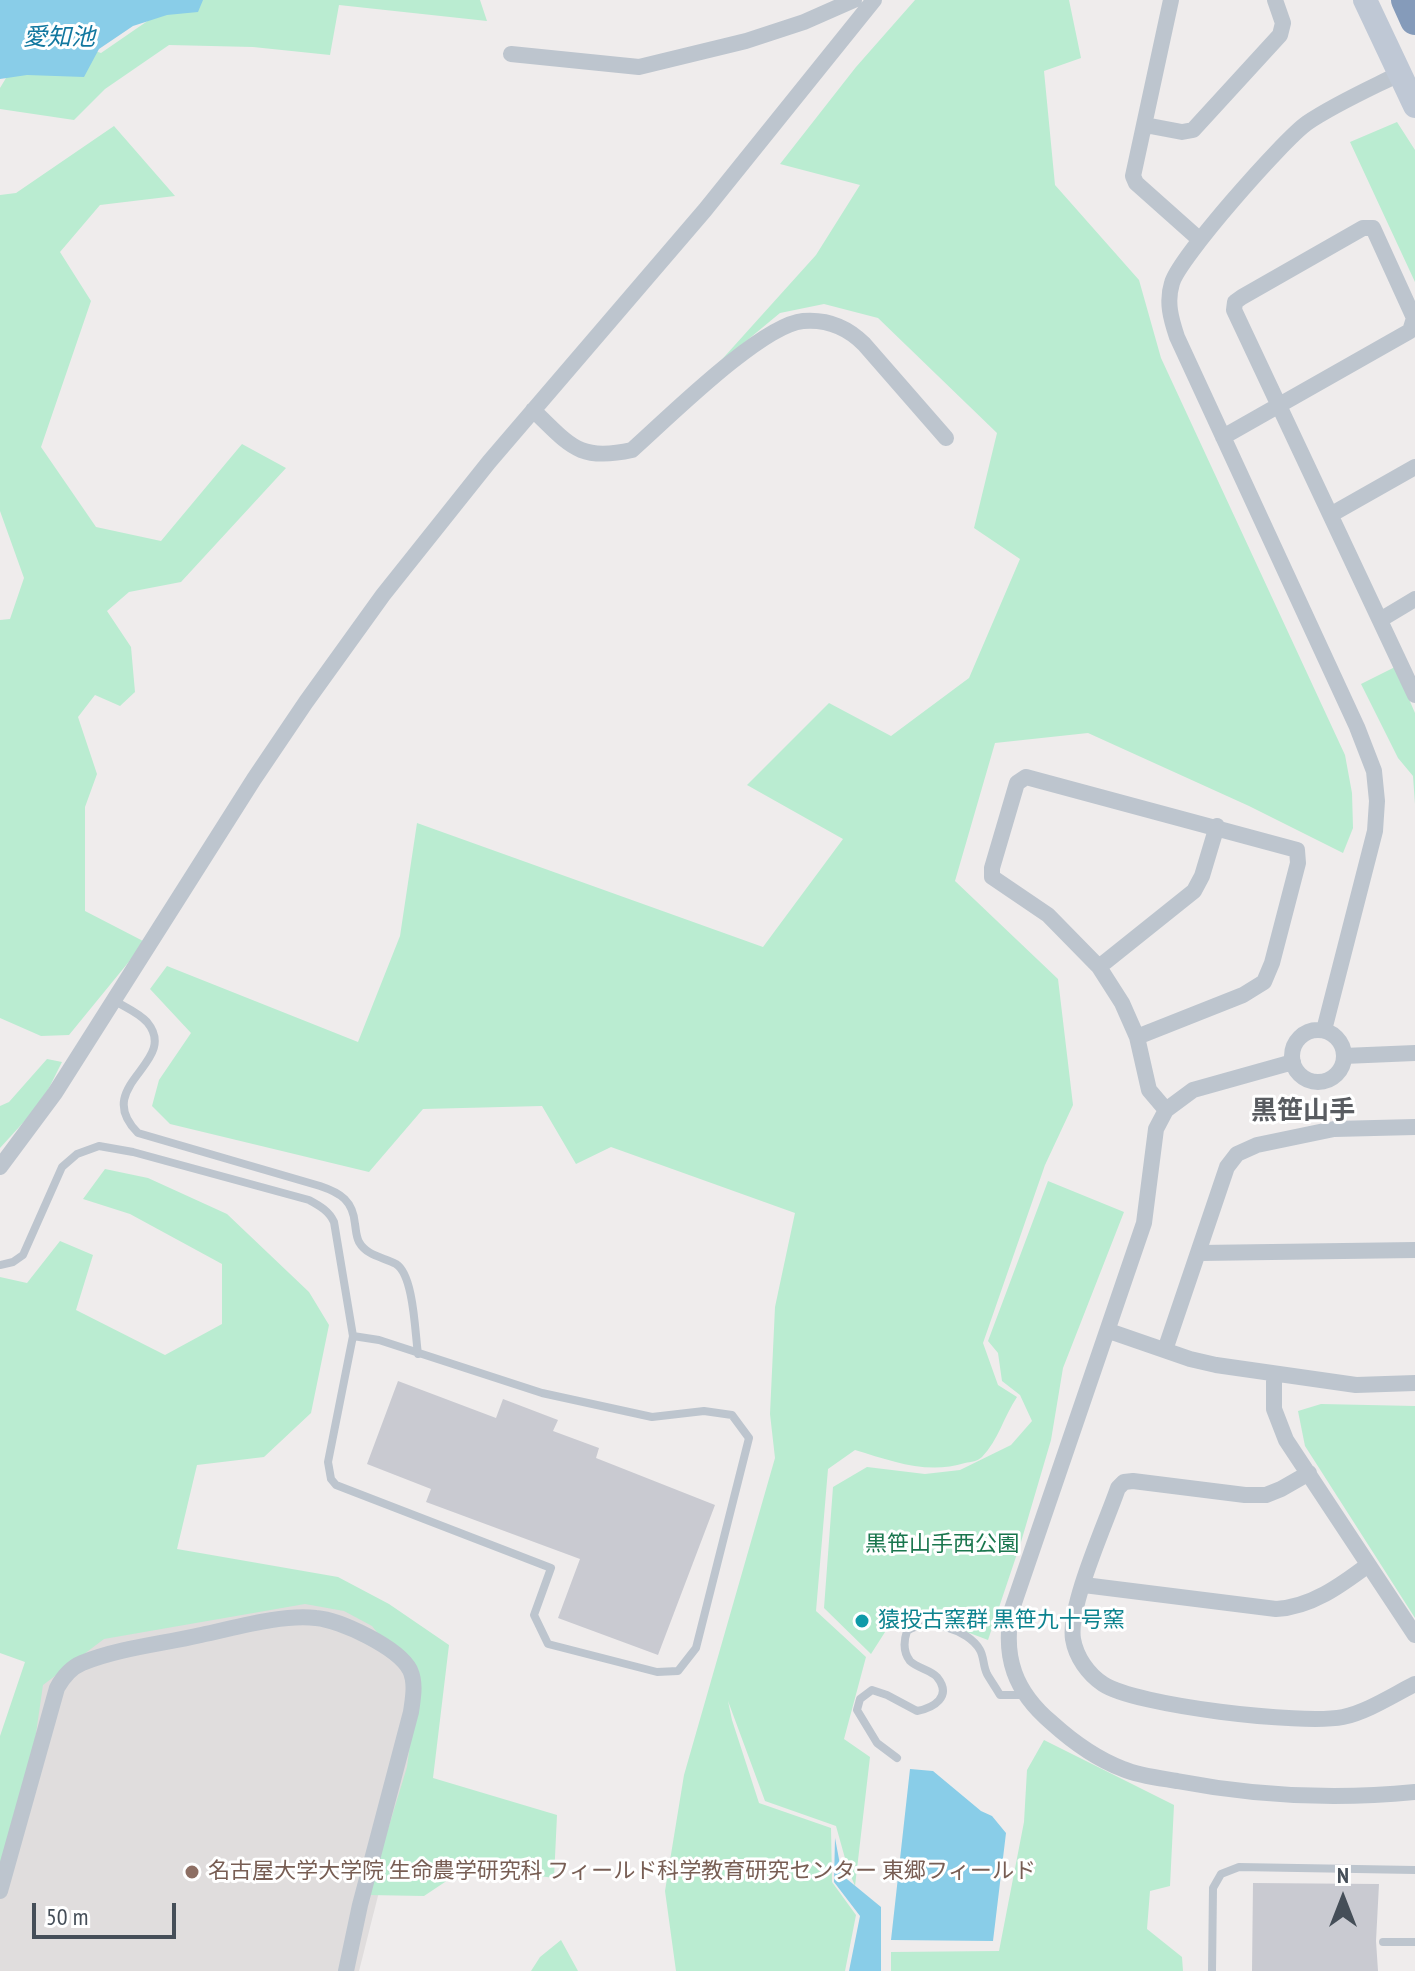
<!DOCTYPE html>
<html>
<head>
<meta charset="utf-8">
<style>
	body { margin:0 }
	#map { position:relative; width:1415px; height:1971px; overflow:hidden; background:#efecec; font-family:"PT Sans Narrow",sans-serif }
	canvas { display:block }
	.north { position:absolute; left:1303px; top:1859px; width:80px; height:80px; -webkit-text-stroke:6px #fff; paint-order:stroke; rotate:0deg; font-size:22px; font-weight:700; line-height:32px; text-align:center; color:#454e58 }
	.north::after { content:''; display:block; margin:auto; width:28px; height:36px; background:#454e58; clip-path:polygon(50% 0,100% 100%,50% 72%,0 100%) }
	.scale { position:absolute; left:32px; top:1903px; width:144px; height:36px; box-sizing:border-box; border:4px solid #454e58; border-top:0; padding-left:10px; font-size:24px; line-height:28px; white-space:nowrap; color:#454e58; -webkit-text-stroke:6px #fff; paint-order:stroke }
</style>
</head>
<body>
<div id="map">
<canvas width="1415" height="1971"></canvas>
<div class="north">N</div>
<div class="scale">50 m</div>
</div>
<script>
const context = document.querySelector('canvas').getContext('2d');
context.lineJoin = 'round';
function paint(path, color) { context.fillStyle = color; context.fill(path, 'evenodd'); }
function trace(path, color, width, dash) { context.strokeStyle = color; context.lineWidth = width; context.lineCap = dash ? 'butt' : 'round'; context.setLineDash(dash || []); context.stroke(path); }
function label(font, color, halo, rows, align = 'center') {
  context.font = font + ' "PT Sans Narrow","Noto Sans JP",sans-serif'; context.lineWidth = 6; context.setLineDash([]); context.textBaseline = 'middle'; context.strokeStyle = halo; context.fillStyle = color; for (const [text, x, y, turn = 0] of rows) {
    context.save(); context.translate(x, y); context.rotate((+turn || 0) * Math.PI / 180); context.textAlign = isNaN(turn) ? turn : align; if (halo) context.strokeText(text, 0, 0); context.fillText(text, 0, 0); context.restore();
  }
}
const education = new Path2D(`
	M320,1591L382,1620L430,1690L359,1971H0V1774L71,1625Z`);
const green = new Path2D(`
	M178,0H480L487,21L339,5L330,55L253,47L169,45L105,89L74,120L0,109V88L18,58L68,42L101,53Z
	M915,0H1069L1081,58L1044,71L1055,185L1139,280L1161,358L1345,755L1352,793L1353,828L1343,853L1249,806L1088,733L995,743L955,881L1058,979L1073,1105L1045,1165L983,1343L998,1385L1017,1397C1004,1416 998,1441 982,1457C978,1461 971,1462 965,1463C927,1475 892,1461 855,1450L828,1469L816,1611L866,1657L844,1739L870,1757L855,1886L848,1869L836,1826L765,1801L728,1701L732,1720L759,1803L831,1828L832,1882L856,1915L845,1971H676L665,1891L684,1775L775,1458L770,1414L775,1307L795,1213L611,1147L576,1164L542,1106L423,1109L369,1172L170,1124L152,1106L159,1080L191,1033L150,989L167,966L358,1042L400,936L417,823L763,947L843,839L747,785L829,703L891,736L969,678L1020,559L974,528L997,433L878,318L824,304L780,313L716,366L816,255L860,185L780,164L856,67Z
	M1397,122L1415,150V282L1350,142Z
	M114,126L175,196L100,205L60,252L91,301L41,447L96,527L161,541L242,444L286,468L181,582L129,592L107,611L131,647L135,692L120,706L95,695L78,717L97,774L85,807V911L145,942L69,1035L41,1036L0,1018V620L10,619L24,578L0,511V195L16,193Z
	M1395,667L1415,713V804L1413,776L1398,758L1361,684Z
	M47,1059L62,1062L42,1102L0,1148V1106L9,1102Z
	M105,1169L148,1178L227,1214L309,1292L329,1325L311,1413L264,1457L197,1465L177,1549L338,1577L389,1604L449,1645L433,1778L557,1815L554,1878L469,1866L424,1896L368,1895L407,1767L418,1683L372,1626L344,1611L305,1604L104,1639L43,1685L31,1768L0,1893V1736L25,1662L0,1653V1277L27,1283L60,1241L93,1255L76,1310L165,1355L222,1324V1264L130,1214L83,1199Z
	M1048,1181L1124,1212L1063,1368L1051,1440L1021,1542L988,1640L901,1607L871,1654L824,1608L833,1487L867,1467L925,1474L960,1470L1011,1445L1032,1421L1020,1395L1002,1381L998,1353L988,1341Z
	M1321,1404L1415,1406V1618L1305,1446L1298,1411Z
	M1044,1740L1174,1805L1170,1886L1150,1891L1147,1929L1182,1957L1183,1971H891V1952L999,1951L1024,1822L1027,1770Z
	M561,1940L578,1971H531L540,1957Z`);
const water = new Path2D(`
	M0,0H203L198,12L167,15L133,26L99,49L84,77L27,75L0,79Z
	M910,1769L933,1771L981,1811L992,1816L1006,1833L993,1941L891,1940Z
	M835,1838L842,1875L881,1907V1971H849L860,1916L834,1882Z`);
const building = new Path2D(`
	M398,1381L496,1418L503,1399L558,1420L553,1431L599,1448L596,1458L715,1505L658,1655L558,1618L580,1559L426,1502L431,1489L367,1464Z
	M1253,1883L1379,1884L1376,1941L1378,1971H1252Z`);
const lane = new Path2D(`
	M115,1001C125,1007 139,1013 147,1022C181,1063 90,1085 138,1133L320,1186C341,1193 353,1201 355,1224C356,1230 356,1236 359,1242C367,1256 383,1257 396,1264C414,1275 415,1334 418,1354
	M0,1265L13,1262L23,1255L62,1167L77,1154L99,1146L133,1152L309,1200C320,1206 329,1211 334,1222L353,1336L328,1462L331,1479L336,1485L551,1568L534,1615L548,1644L657,1672L678,1671L696,1648L749,1438L732,1415L704,1411L652,1417L542,1393L379,1340L353,1336
	M897,1758L877,1743L857,1710L860,1699L872,1690L887,1695L917,1711C933,1708 953,1697 937,1677C931,1670 917,1668 910,1661C903,1652 904,1640 907,1631C927,1617 968,1629 980,1650C984,1657 983,1666 987,1674C991,1681 996,1688 1000,1695H1024
	M1383,1942H1415
	M1212,1971L1213,1888L1221,1874L1239,1867L1415,1870`);
const street = new Path2D(`
	M1171,0L1133,176L1136,183L1200,240
	M511,54L639,67L746,41L804,22L854,0
	M1145,125L1182,132L1193,130L1280,35L1283,23L1275,0
	M533,410C570,445 578,462 632,450C667,419 761,325 803,321C827,319 848,328 864,344L946,438
	M1223,437L1410,331L1414,318L1373,228H1363L1242,297L1235,302L1234,310L1415,695
	M1332,514L1415,467
	M1380,620L1415,599
	M1099,967L1194,891L1202,876L1217,826
	M1324,1030L1375,831L1377,801L1374,771L1357,727L1177,337C1171,319 1166,302 1172,283C1179,258 1283,140 1307,123C1335,104 1369,89 1399,74
	M1292 1056a26 26 0 1 1 52 0a26 26 0 1 1-52 0Z
	M1137,1037L1243,995L1264,982L1272,963L1298,863L1297,850L1026,777L1017,783L992,868V877L1048,915L1099,967L1122,1003L1137,1037L1149,1090L1166,1110
	M1344,1056L1415,1053
	M1293,1062L1193,1090L1166,1110L1156,1129L1144,1223L1012,1609C1002,1657 1015,1692 1052,1723C1073,1742 1097,1759 1123,1769C1140,1776 1159,1778 1177,1781C1255,1796 1336,1800 1415,1792
	M0,1167L55,1093L254,779L306,702L383,595L489,462L705,210L874,0
	M1200,1253L1415,1250
	M1109,1331L1190,1359L1216,1365L1356,1385L1415,1383
	M1165,1350L1227,1167L1237,1154L1257,1145L1334,1129L1415,1127
	M1274,1374V1409L1286,1440L1415,1635
	M1309,1473L1281,1489L1266,1495H1245L1133,1481L1124,1482L1118,1488C1106,1523 1068,1606 1073,1639C1076,1657 1088,1674 1103,1684C1136,1706 1302,1725 1343,1717C1367,1712 1393,1695 1415,1684
	M1084,1585L1276,1609C1311,1607 1340,1586 1368,1565
	M0,1891L57,1688C63,1677 70,1668 82,1663C119,1648 162,1644 201,1635C235,1628 281,1614 316,1618C340,1620 398,1647 410,1670C416,1683 413,1698 411,1712L360,1905L346,1971`);
const secondary = new Path2D(`
	M1365,0L1415,106`);
const highway = new Path2D(`
	M1406,0L1415,20`);
const markers = [
	[862,1621,8,"#0f9aa8"],
	[192,1872,8,"#8d6e63"]
];
const parkNames = [
	["黒笹山手西公園",942,1545]
];
const cultureNames = [
	["猿投古窯群 黒笹九十号窯",878,1621]
];
const educationNames = [
	["名古屋大学大学院 生命農学研究科 フィールド科学教育研究センター 東郷フィールド",208,1872]
];
const waterNames = [
	["愛知池",59,38]
];
const quarterNames = [
	["黒笹山手",1303,1112]
];
paint(education, '#e0dddd');
paint(green, '#baecd1');
paint(water, '#89cde8');
paint(building, '#c9cad1');
trace(lane, '#bdc5ce', 8);
trace(street, '#bdc5ce', 16);
trace(secondary, '#bfc8d5', 24);
trace(highway, '#859bba', 30);
for (const [x, y, r, color] of markers) { const dot = new Path2D(); dot.arc(x, y, r, 0, 2 * Math.PI); context.fillStyle = color; context.fill(dot); trace(dot, '#fff', 3); }
label('22px', '#1a764e', '#fff', parkNames);
label('22px', '#0d838f', '#fff', cultureNames, 'left');
label('22px', '#785e54', '#fff', educationNames, 'left');
label('italic 24px', '#11779f', '#fff', waterNames);
label('bold 26px', '#595c61', '#fff', quarterNames);
</script>
</body>
</html>
